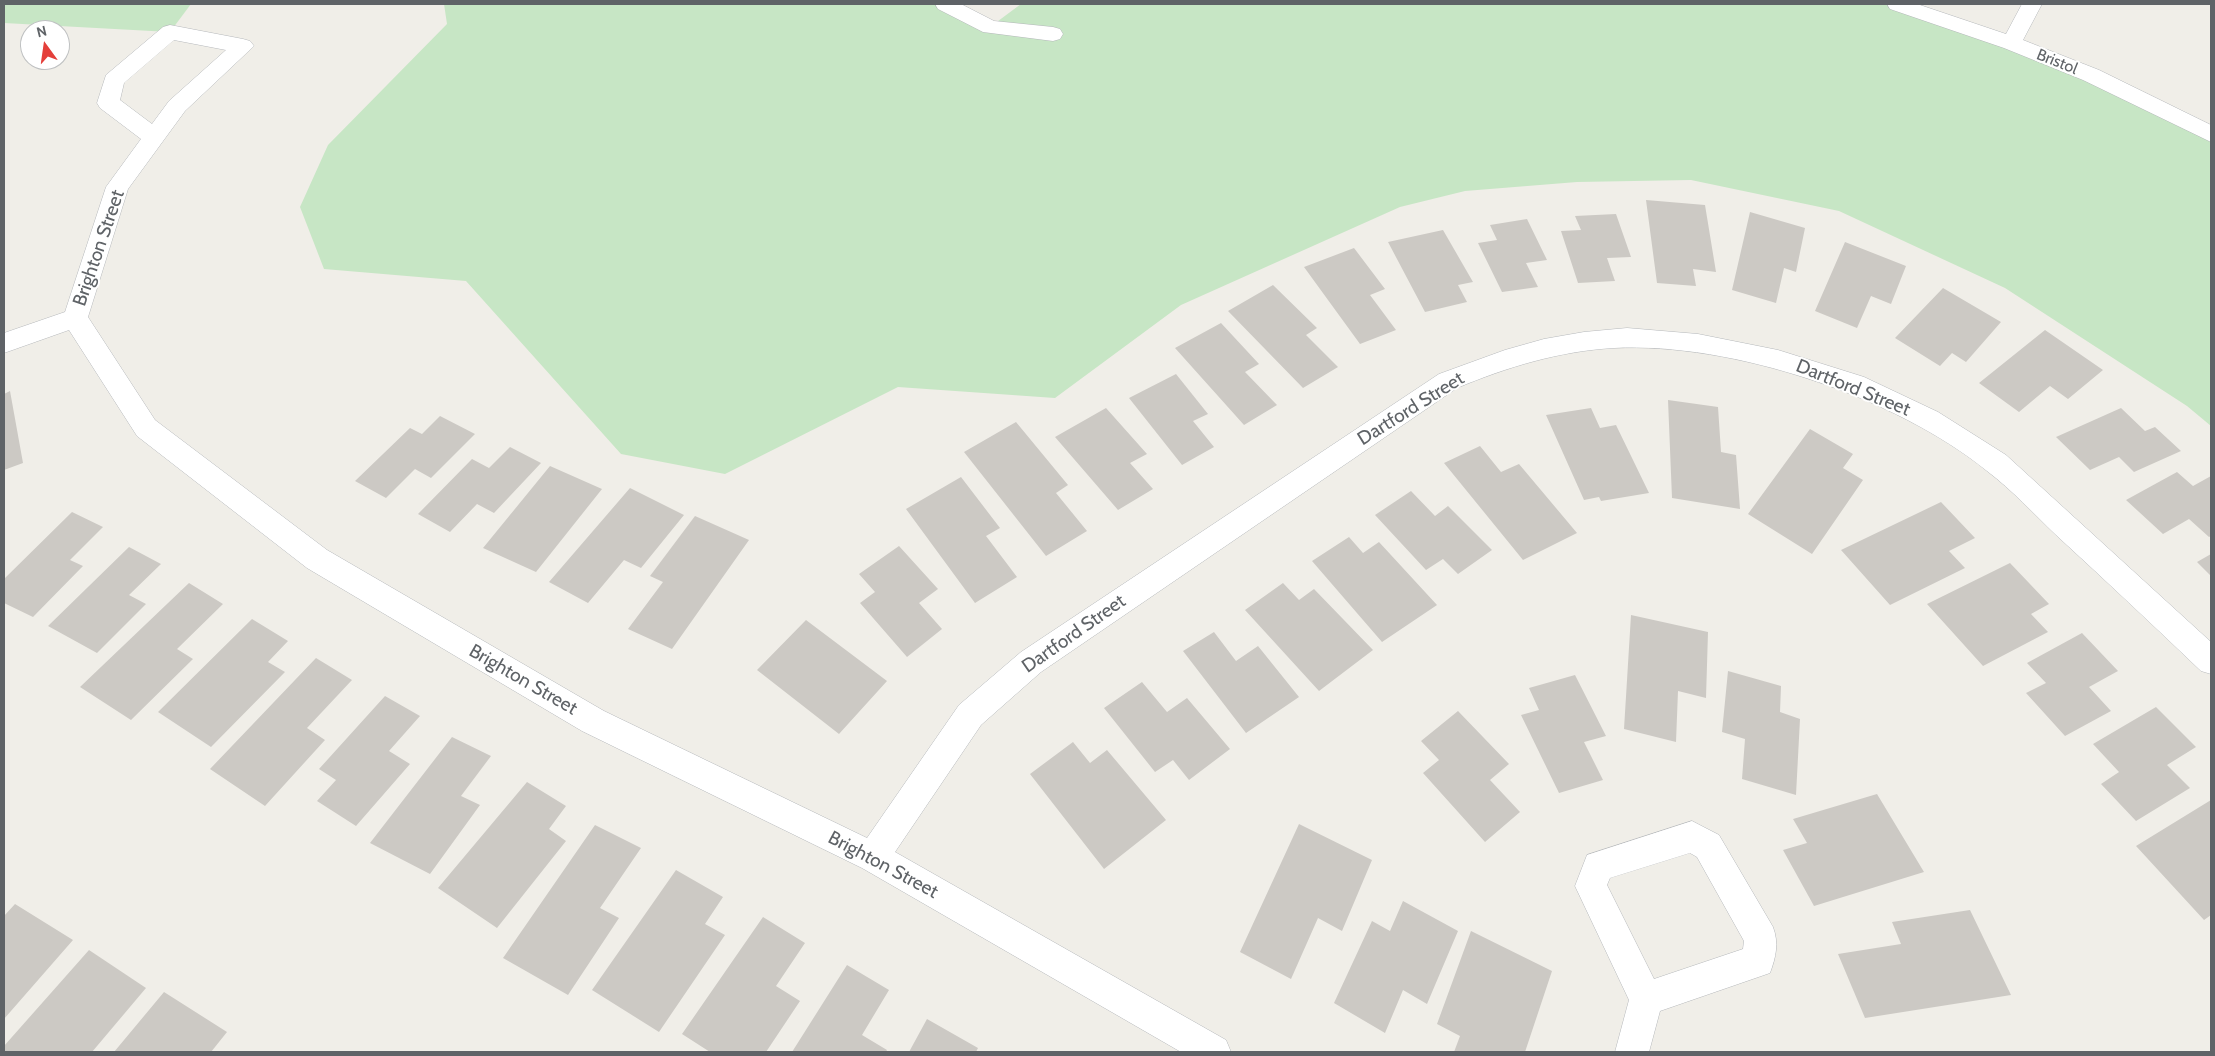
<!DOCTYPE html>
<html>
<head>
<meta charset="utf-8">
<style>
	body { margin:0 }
	#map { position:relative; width:2215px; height:1056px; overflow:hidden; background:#f0eee8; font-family:Cabin,sans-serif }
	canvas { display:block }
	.frame { position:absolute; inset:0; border:5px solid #5f6367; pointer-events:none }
	.north { position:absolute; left:20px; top:20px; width:50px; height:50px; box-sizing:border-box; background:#fff; border:1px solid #bfc1c2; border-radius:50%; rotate:346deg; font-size:14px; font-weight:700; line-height:20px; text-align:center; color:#5f6367 }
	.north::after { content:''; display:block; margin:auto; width:18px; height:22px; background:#e43f3a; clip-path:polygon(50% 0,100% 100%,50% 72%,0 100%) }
</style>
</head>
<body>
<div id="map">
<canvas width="2215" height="1056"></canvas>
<div class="frame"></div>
<div class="north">N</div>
</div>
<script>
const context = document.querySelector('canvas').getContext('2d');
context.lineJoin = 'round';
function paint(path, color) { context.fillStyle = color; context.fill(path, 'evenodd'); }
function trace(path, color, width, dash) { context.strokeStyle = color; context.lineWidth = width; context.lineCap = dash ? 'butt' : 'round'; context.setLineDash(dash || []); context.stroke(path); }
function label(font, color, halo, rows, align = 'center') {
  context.font = font + ' Cabin,sans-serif'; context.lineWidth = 4; context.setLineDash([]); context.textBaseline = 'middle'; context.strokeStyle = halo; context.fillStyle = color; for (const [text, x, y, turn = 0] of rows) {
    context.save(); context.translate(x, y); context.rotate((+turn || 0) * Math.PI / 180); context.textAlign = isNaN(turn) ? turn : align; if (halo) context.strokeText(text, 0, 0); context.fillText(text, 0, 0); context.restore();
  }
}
const green = new Path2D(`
	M4,4H191L170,32L4,23Z
	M444,4H945L990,27L1021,4H1897L2011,43L2091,75L2211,134V426L2187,406L2005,288L1839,211L1691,180L1577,182L1465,191L1400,207L1181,305L1055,398L898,387L725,474L621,454L466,281L324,269L300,207L328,145L447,24Z`);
const building = new Path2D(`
	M1646,200L1705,205L1716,272L1693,269L1696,286L1657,283Z
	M1750,212L1805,228L1796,272L1784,268L1776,303L1732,290Z
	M1616,214L1631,257L1607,258L1615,281L1578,283L1561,231L1581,230L1575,216Z
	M1527,219L1547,260L1526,263L1538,287L1502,292L1478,243L1497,240L1490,225Z
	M1443,230L1473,282L1458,285L1467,302L1425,312L1388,242Z
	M1845,242L1906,266L1891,304L1871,296L1857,328L1815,311Z
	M1354,248L1385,289L1370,295L1396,330L1360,344L1304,267Z
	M1273,285L1317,328L1306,335L1338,367L1303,388L1228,311Z
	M1943,288L2001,322L1966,362L1952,353L1940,366L1895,338Z
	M1221,323L1259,364L1245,372L1277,405L1244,425L1175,348Z
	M2045,330L2103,370L2068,399L2050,386L2019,412L1979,383Z
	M1176,374L1208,414L1193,421L1214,447L1182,465L1129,398Z
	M10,391L23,463L4,470V394Z
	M1668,400L1718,407L1721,452L1736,455L1740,509L1672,498Z
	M1106,408L1147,454L1130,463L1153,489L1118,510L1055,437Z
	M1591,408L1600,428L1616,425L1649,493L1601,501L1599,497L1584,500L1546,415Z
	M2121,408L2145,431L2155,427L2181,451L2134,472L2119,457L2090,470L2056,437Z
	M440,416L475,434L431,478L415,469L386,498L355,481L410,428L422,434Z
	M1016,422L1068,485L1056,493L1087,531L1046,556L964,452Z
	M1810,429L1853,454L1843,468L1863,480L1812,554L1748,514Z
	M1480,446L1501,472L1519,464L1577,533L1523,560L1444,463Z
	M510,447L541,463L494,513L477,504L450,532L418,514L472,459L489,468Z
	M550,466L602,489L536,572L483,548Z
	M2177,472L2193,486L2211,476V536L2209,537L2189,519L2163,534L2126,500Z
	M961,477L1000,528L986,536L1017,577L975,603L906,509Z
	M630,488L684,515L641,568L624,560L588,603L549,582Z
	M1411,491L1435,516L1448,506L1492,550L1458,574L1443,559L1426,570L1375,515Z
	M1941,502L1975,538L1949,551L1965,568L1890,605L1841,550Z
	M72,512L103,527L70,560L83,566L33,617L4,603V579Z
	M695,516L749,540L672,649L628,629L663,582L650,576Z
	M1349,537L1363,553L1379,542L1437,605L1382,642L1312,561Z
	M899,546L938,589L919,603L942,629L907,657L860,603L875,592L859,574Z
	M129,547L161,564L129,595L146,604L97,653L48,626Z
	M2211,554V576L2197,562Z
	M2010,563L2049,604L2031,614L2048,632L1983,666L1927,604Z
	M189,583L223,604L177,649L193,659L131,720L80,687Z
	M1283,583L1299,600L1314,589L1373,650L1319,691L1245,610Z
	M1631,615L1708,632L1706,698L1678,691L1676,742L1624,729Z
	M252,619L288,641L268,662L285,672L211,747L158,712Z
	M806,620L887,681L839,734L757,670Z
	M1214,632L1236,661L1258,646L1299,697L1246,733L1183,651Z
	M2082,633L2118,671L2089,687L2111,711L2065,736L2026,693L2046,683L2027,663Z
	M316,658L352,680L307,728L325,740L265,806L210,769Z
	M1728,671L1781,686L1780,712L1800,719L1796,795L1742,779L1745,739L1722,732Z
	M1575,675L1606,736L1584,742L1603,780L1559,793L1521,715L1539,710L1529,688Z
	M1142,682L1167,712L1187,698L1230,749L1189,780L1173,760L1155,772L1104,708Z
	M385,696L420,716L389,751L410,764L356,826L317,801L336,780L319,769Z
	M2156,707L2196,747L2167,765L2190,788L2136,821L2101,784L2119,772L2093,744Z
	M1458,711L1509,764L1490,780L1520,812L1485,842L1423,773L1439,760L1421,741Z
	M452,737L491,756L461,796L480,805L430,874L370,843Z
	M1073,742L1090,763L1107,750L1166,820L1104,869L1030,774Z
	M527,782L566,806L549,829L566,841L497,928L438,888Z
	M1877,794L1924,872L1814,906L1783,850L1807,843L1793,819Z
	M2211,800V915L2204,920L2136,846Z
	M1299,824L1372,860L1342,931L1318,918L1291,979L1240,952Z
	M595,825L641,848L600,908L619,918L568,995L503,958Z
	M676,870L723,897L705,924L725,935L659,1032L592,990Z
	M1403,901L1458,931L1427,1004L1403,990L1385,1033L1334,1003L1372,921L1390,931Z
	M15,904L73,940L4,1019V916Z
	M1970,910L2011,995L1865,1018L1838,954L1901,944L1892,922Z
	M763,917L805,943L776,986L800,1001L766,1052H710L682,1034Z
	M1471,931L1552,971L1525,1052H1454L1460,1036L1437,1024Z
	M89,950L146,988L92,1052H4V1046Z
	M847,965L889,990L862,1035L887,1050L886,1052H792Z
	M164,992L227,1032L211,1052H114Z
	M927,1019L978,1048L976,1052H909Z`);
const street = new Path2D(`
	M935,4H961L994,21L1053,27L1060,29L1063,34L1060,39L1053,41L983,32L938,9Z
	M1887,4H1917L2006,34L2022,4H2042L2023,40L2099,70L2211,125V142L2083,80L2004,48L1890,9Z
	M170,25L243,39L250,41L254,46L185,111L128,189L88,317L155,420L327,550L604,711L867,838L959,705L1021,652L1439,374L1505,350L1544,339L1584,332L1627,328L1698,334L1778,350L1864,377L1938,412L2006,455L2211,642V674L2201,671C2153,625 2105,580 2056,535C2034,514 2012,490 1987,471C1896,397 1732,342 1614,348C1560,351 1507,367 1457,388L1041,672L981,725L895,852L1226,1040L1231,1052H1181L862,868L582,731L307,568L137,436L69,330L4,353V333L65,312L106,187L141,139L100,108L97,103L106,75L163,27ZM174,40L226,50L169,101L152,124L120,100L124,83Z
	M1692,821L1719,835L1773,927C1779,943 1776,957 1770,973L1660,1011L1649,1052H1615L1629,1000L1575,886L1587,855ZM1690,853L1697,857L1744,941L1743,949L1654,979L1607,885L1610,878Z`);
const farStreetnames = [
	["Bristol",2057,62,22]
];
const streetNames = [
	["Brighton Street",99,248,-71],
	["Dartford Street",1853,388,22],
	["Dartford Street",1411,409,-32],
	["Dartford Street",1074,634,-35],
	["Brighton Street",523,680,30],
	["Brighton Street",883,865,28]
];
paint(green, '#c7e6c5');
paint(building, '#ccc9c4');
trace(street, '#b5b8bb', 1);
paint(street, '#fff');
label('16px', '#5f6367', '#fff', farStreetnames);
label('19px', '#5f6367', '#fff', streetNames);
</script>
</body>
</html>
